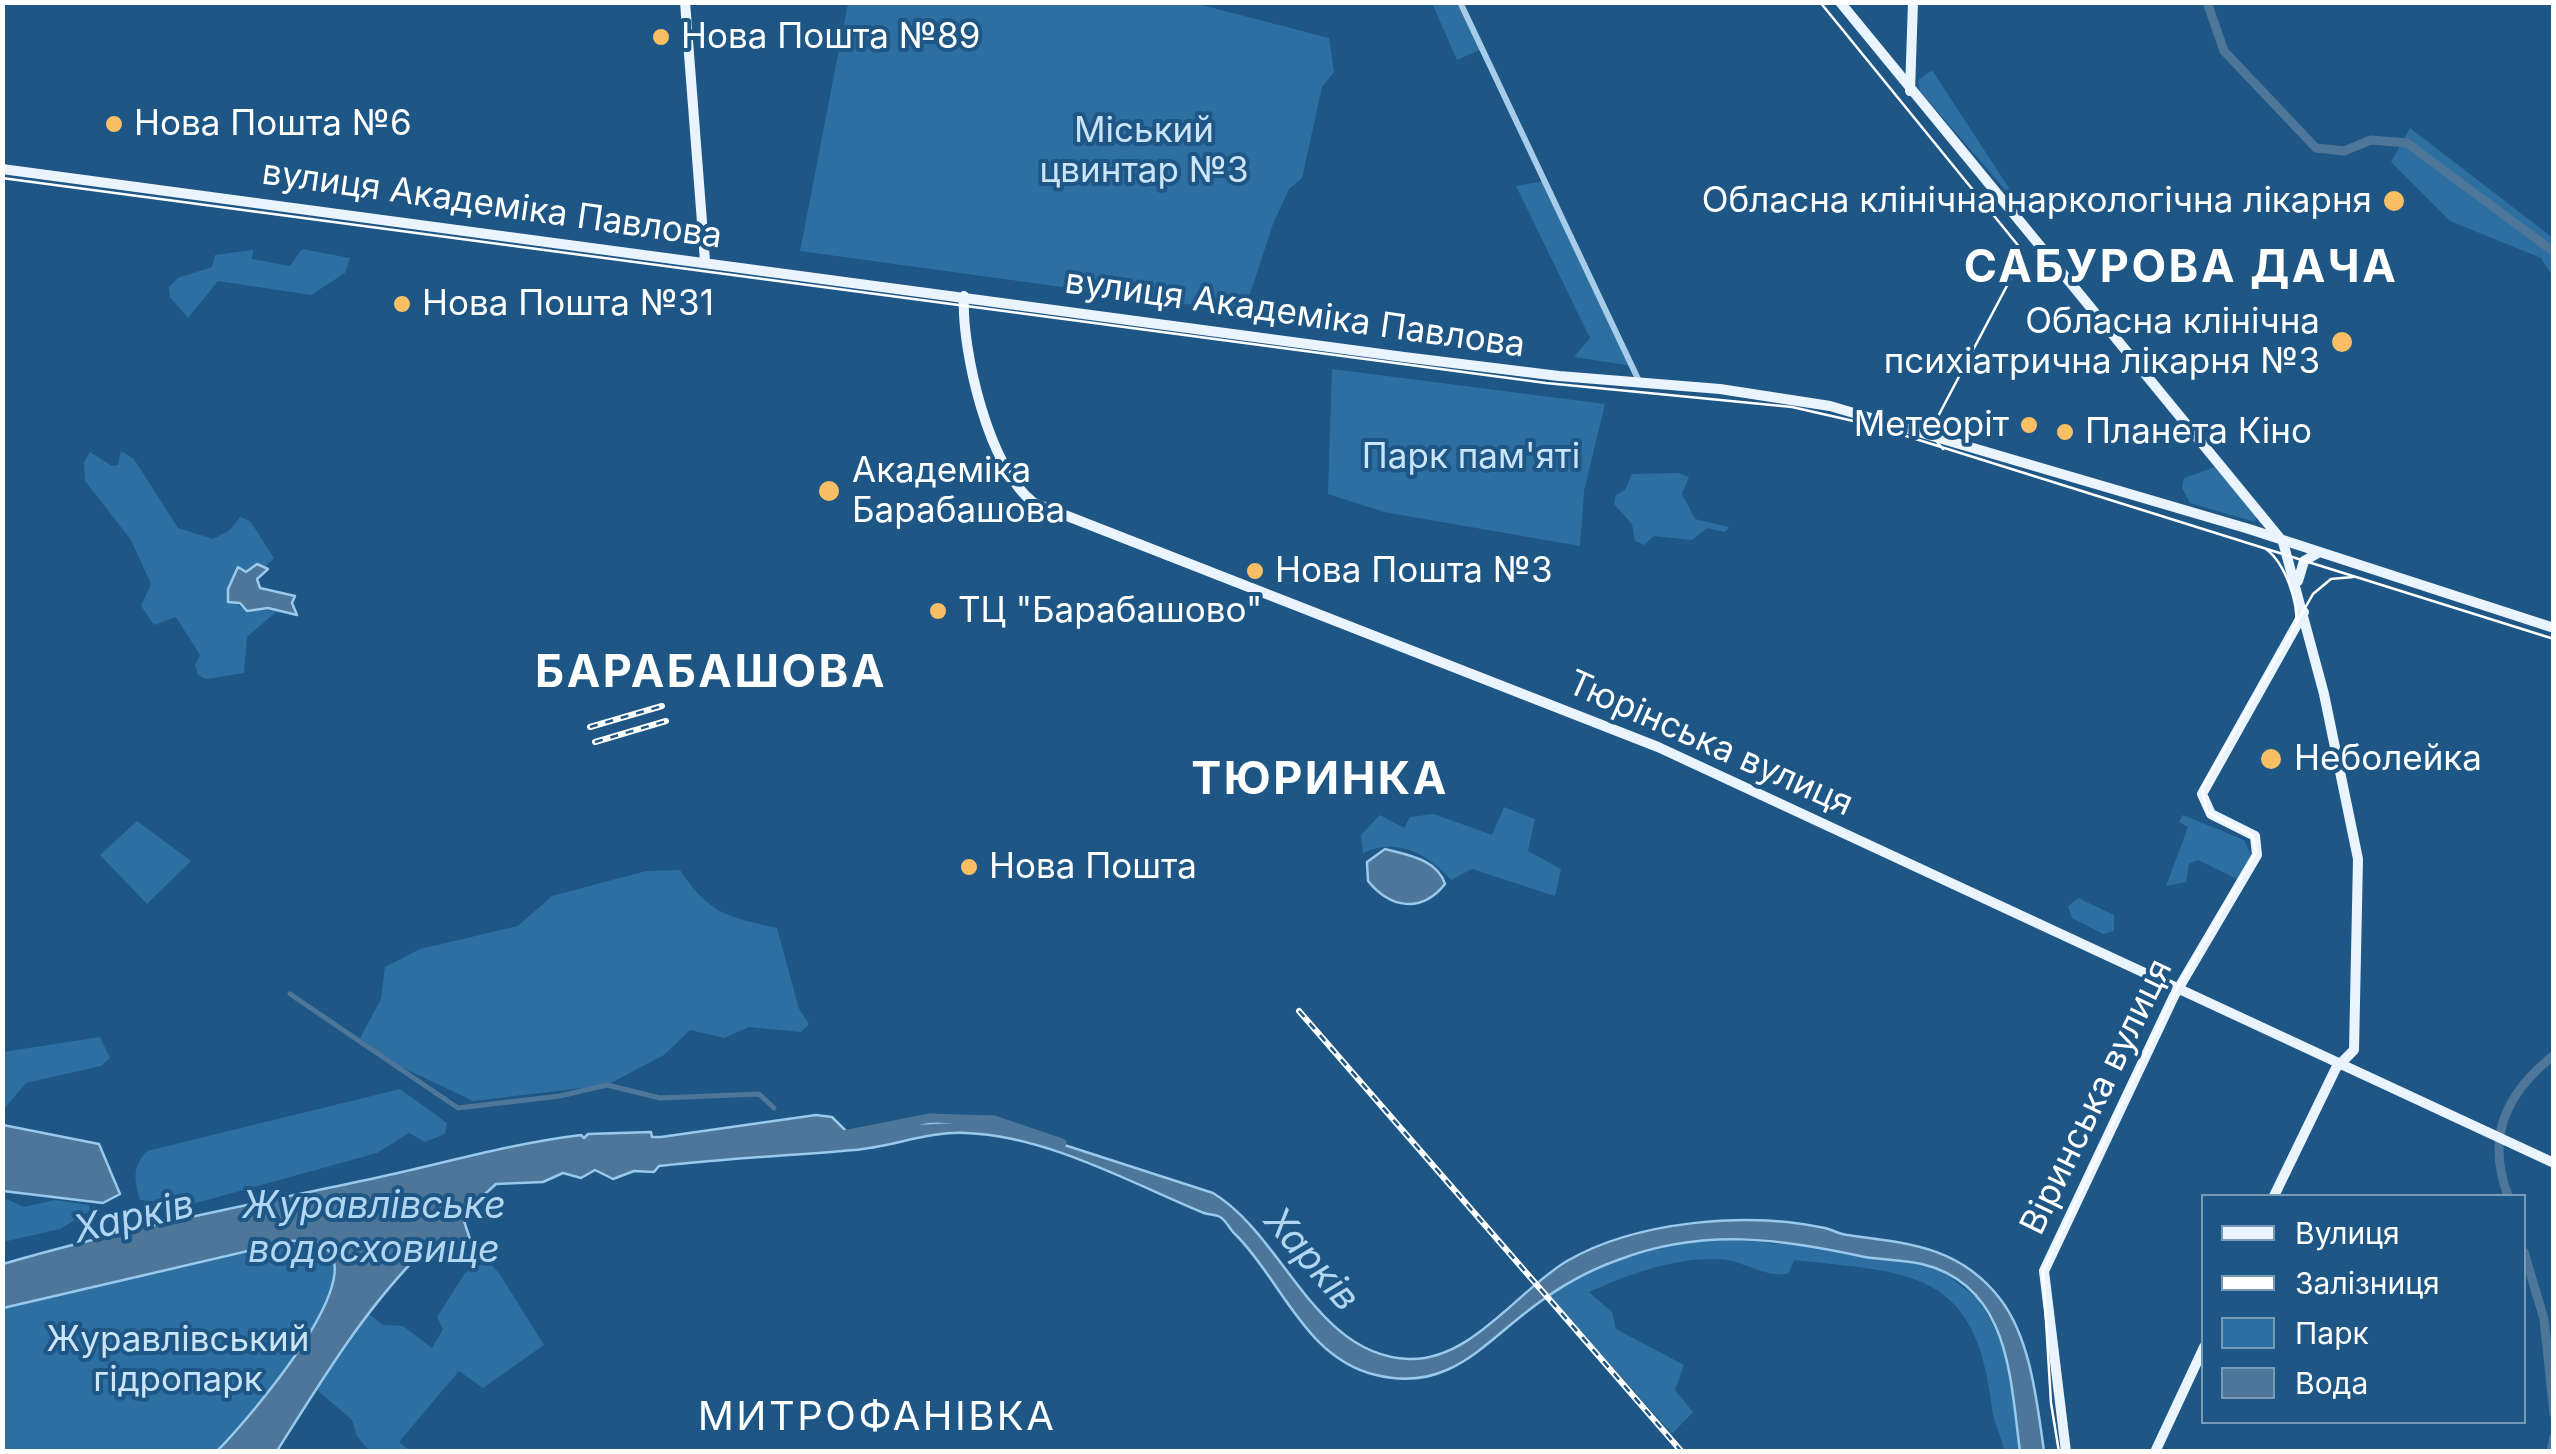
<!DOCTYPE html>
<html>
<head>
<meta charset="utf-8">
<style>
	body { margin:0 }
	#map { position:relative; width:2556px; height:1454px; overflow:hidden; background:#1e5685; font-family:Inter,sans-serif }
	canvas { display:block }
	.frame { position:absolute; inset:0; border:5px solid #fff; pointer-events:none }
	.legend { position:absolute; left:2201px; top:1194px; width:325px; height:230px; box-sizing:border-box; background:#1e5685; border:2px solid #789ab6; margin:0; padding:12px 18px; list-style:none; font-size:30px; color:#fff }
	.legend li { display:flex; align-items:center; gap:20px; height:50px }
	.legend b { width:50px; border:2px solid #789ab6 }
</style>
</head>
<body>
<div id="map">
<canvas width="2556" height="1454"></canvas>
<div class="frame"></div>
<ul class="legend">
<li><b style="height:12px;background:#eaf4fe"></b>Вулиця</li>
<li><b style="height:12px;background:#fff"></b>Залізниця</li>
<li><b style="height:28px;background:#2e6fa2"></b>Парк</li>
<li><b style="height:28px;background:#4d7698"></b>Вода</li>
</ul>
</div>
<script>
const context = document.querySelector('canvas').getContext('2d');
context.lineJoin = 'round';
function paint(path, color) { context.fillStyle = color; context.fill(path, 'evenodd'); }
function trace(path, color, width, dash) { context.strokeStyle = color; context.lineWidth = width; context.lineCap = dash ? 'butt' : 'round'; context.setLineDash(dash || []); context.stroke(path); }
function label(font, color, halo, rows, align = 'center') {
  context.font = font + ' Inter,sans-serif'; context.lineWidth = 8; context.setLineDash([]); context.textBaseline = 'middle'; context.strokeStyle = halo; context.fillStyle = color; for (const [text, x, y, turn = 0] of rows) {
    context.save(); context.translate(x, y); context.rotate((+turn || 0) * Math.PI / 180); context.textAlign = isNaN(turn) ? turn : align; if (halo) context.strokeText(text, 0, 0); context.fillText(text, 0, 0); context.restore();
  }
}
const green = new Path2D(`
	M848,3H1194L1329,38L1334,72L1322,87L1302,178L1289,189L1273,224L1244,312L800,251Z
	M1432,3H1460L1482,49L1457,60Z
	M1932,70L2020,205L2019,206L1920,91L1918,80Z
	M2410,128L2553,238V277L2541,258L2450,221L2391,162Z
	M1545,181L1632,366L1574,357L1590,338L1516,186Z
	M302,249L350,258L345,273L311,295L218,281L188,318L170,297L169,287L178,278L212,267L215,255L253,250L252,259L290,266Z
	M1332,369L1605,404L1584,491L1580,546L1384,512L1328,494Z
	M121,451L134,459L178,528L213,539L230,530L240,517L250,521L274,558L265,567L256,564L246,572L239,566L227,597L244,609L277,611L247,637L244,673L206,679L198,675L195,665L200,655L176,617L154,625L141,606L151,584L131,540L85,481L84,462L90,452L112,466L118,465Z
	M2215,467L2256,516L2255,522L2190,503L2182,488L2184,478Z
	M1678,473L1689,477L1682,494L1695,519L1729,527L1725,532L1707,528L1692,540L1654,536L1644,545L1635,541L1632,524L1614,504L1616,495L1625,490L1632,474Z
	M1504,807L1535,819L1528,851L1561,869L1555,896L1472,869L1451,880C1427,854 1398,837 1363,853L1361,835L1380,815L1404,828L1410,817L1434,814L1492,835Z
	M2183,815L2244,840L2251,855L2239,880L2198,860L2189,864L2186,882L2166,886L2188,827L2179,822Z
	M137,821L191,861L147,904L100,855Z
	M680,870C709,914 728,917 777,928L799,1009L809,1024L801,1032L749,1027L724,1038L690,1030L664,1055L607,1085L473,1101L389,1061L360,1038L381,999L385,967L420,949L518,926L552,896L646,871Z
	M2078,898L2114,915V931L2103,934L2072,918L2068,906Z
	M100,1037L110,1058L101,1066L26,1083L3,1110V1052Z
	M400,1089L447,1123L445,1134L425,1142L409,1133L377,1153L218,1197L188,1205L140,1200C134,1179 132,1168 147,1151Z
	M2,1197L24,1207L55,1200L89,1205L90,1211L60,1229L3,1242Z
	M1749,1236L1771,1244H1817L1923,1265L1946,1274L1978,1299L2008,1350L2020,1451H2004C2002,1436 1993,1423 1992,1408C1976,1269 1912,1273 1794,1260L1789,1273C1770,1279 1748,1264 1728,1260C1684,1254 1628,1274 1589,1292L1612,1312L1616,1329L1684,1365L1675,1390L1693,1412L1672,1434L1549,1295C1609,1258 1679,1238 1749,1236Z
	M305,1240L330,1252C353,1305 253,1415 217,1451H3L2,1308Z
	M487,1261L499,1273L544,1345L483,1388L459,1371L399,1442L410,1451H369L357,1436L352,1420L316,1389L369,1314L383,1325L403,1326L432,1348L443,1329L437,1317L465,1273Z`);
const water = new Path2D(`
	M257,564L268,569L257,579L260,588L295,596L292,603L297,615L268,608L247,611L240,603L228,602V589L238,567L246,572Z
	M1385,849C1407,855 1437,859 1445,884C1421,914 1390,908 1368,881L1367,862Z
	M816,1115L832,1117L850,1135H860L893,1125L987,1120L1213,1193C1284,1236 1315,1356 1409,1359C1471,1361 1518,1290 1567,1261C1636,1221 1748,1211 1825,1228C1833,1230 1839,1234 1847,1235C1907,1243 1960,1246 2001,1300C2031,1340 2037,1403 2044,1451H2020C2010,1380 2011,1286 1922,1264C1903,1260 1884,1260 1865,1257C1780,1239 1704,1227 1618,1260C1587,1271 1559,1287 1533,1307C1483,1344 1448,1393 1376,1375C1305,1358 1282,1281 1236,1235C1230,1230 1226,1220 1220,1217C1215,1214 1209,1215 1204,1213C1131,1183 1048,1136 966,1133C929,1131 891,1147 854,1150C789,1156 724,1158 659,1166L654,1172L634,1171L613,1179L595,1170L581,1178L563,1173L543,1182L496,1184L462,1215L471,1242L454,1254L427,1247C366,1306 322,1380 277,1451H217C244,1424 413,1233 291,1241L3,1308V1264C122,1229 244,1206 366,1180C438,1165 507,1144 581,1135L584,1138L588,1134L651,1132L652,1137H661Z
	M3,1125L99,1144L120,1194L103,1203L3,1191Z`);
const canal = new Path2D(`
	M290,994L458,1108L560,1096L607,1085L660,1098L759,1094L774,1108`);
const river = new Path2D(`
	M2207,2L2224,51L2316,148L2344,151L2371,140L2407,143L2554,252
	M838,1136L930,1118L994,1120L1062,1143
	M2508,1196C2486,1137 2505,1094 2554,1055
	M2524,1252L2544,1319L2554,1414
	M2551,1452L2554,1437`);
const minor = new Path2D(`
	M1460,2L1639,381`);
const major = new Path2D(`
	M685,2L705,261
	M1840,2L2283,542L2324,694L2358,859L2354,1050L2336,1068L2274,1196
	M1910,91L1913,2
	M2,169L1404,357L1559,376L1720,389L1830,406L2249,529L2554,628
	M964,296C961,349 989,470 1034,503L1658,747L2554,1163
	M2298,581L2304,561L2318,553
	M2066,1452L2044,1271L2174,996L2257,855L2255,836L2211,814L2202,794L2304,612
	M2155,1452L2204,1347`);
const tram = new Path2D(`
	M1820,2L2021,249L2020,261L1934,424L1933,437L1943,449
	M2,178L1546,383L1792,407L1871,425L2554,639
	M2266,549C2285,563 2299,603 2296,626
	M2059,1452L2051,1403L2043,1271L2173,995L2256,852L2252,835L2207,812L2202,788L2313,594L2331,579L2353,577`);
const rail = new Path2D(`
	M590,727L662,706
	M595,742L666,721
	M1299,1011L1682,1452`);
const markers = [
	[661,37,10,"#fabe64"],
	[114,124,10,"#fabe64"],
	[2394,201,12,"#fabe64"],
	[402,304,10,"#fabe64"],
	[2342,342,12,"#fabe64"],
	[2029,425,10,"#fabe64"],
	[2065,432,10,"#fabe64"],
	[829,491,12,"#fabe64"],
	[1255,571,10,"#fabe64"],
	[938,611,10,"#fabe64"],
	[2271,759,12,"#fabe64"],
	[969,867,10,"#fabe64"]
];
const poiNames = [
	["Нова Пошта №89",681,37],
	["Нова Пошта №6",134,124],
	["Обласна клінічна наркологічна лікарня",2372,201,"right"],
	["Нова Пошта №31",422,304],
	["Обласна клінічна",2320,322,"right"],
	["психіатрична лікарня №3",2320,362,"right"],
	["Метеоріт",2009,425,"right"],
	["Планета Кіно",2085,432],
	["Академіка",852,471],
	["Барабашова",852,511],
	["Нова Пошта №3",1275,571],
	["ТЦ \"Барабашово\"",958,611],
	["Неболейка",2294,759],
	["Нова Пошта",989,867]
];
const parkNames = [
	["Міський",1144,131],
	["цвинтар №3",1144,171],
	["Парк пам'яті",1471,457],
	["Журавлівський",178,1340],
	["гідропарк",178,1380]
];
const streetNames = [
	["вулиця Академіка Павлова",492,205,8],
	["вулиця Академіка Павлова",1295,314,8],
	["Тюрінська вулиця",1710,744,24],
	["Віринська вулиця",2097,1097,-64]
];
const waterNames = [
	["Журавлівське",374,1207],
	["водосховище",374,1251],
	["Харків",134,1218,-13],
	["Харків",1311,1260,49]
];
const quarterNames = [
	["МИТРОФАНІВКА",877,1418]
];
const districtNames = [
	["САБУРОВА ДАЧА",2181,268],
	["БАРАБАШОВА",711,673],
	["ТЮРИНКА",1320,780]
];
paint(green, '#2e6fa2');
paint(water, '#4d7698');
trace(water, '#99c9ec', 2.5);
trace(canal, '#4d7698', 5);
trace(river, '#4d7698', 9);
trace(minor, '#a6ccea', 6);
trace(major, '#eaf4fe', 10);
trace(tram, '#fff', 2.5);
trace(rail, '#fff', 6);
trace(rail, '#1e5685', 2.5, [8]);
for (const [x, y, r, color] of markers) { const dot = new Path2D(); dot.arc(x, y, r, 0, 2 * Math.PI); context.fillStyle = color; context.fill(dot); trace(dot, '#1e5685', 4); }
label('35px', '#fff', '#1e5685', poiNames, 'left');
label('35px', '#cae4f8', '#1e5685', parkNames);
label('35px', '#fff', '#1e5685', streetNames);
label('italic 38px', '#b1d6f2', '#1e5685', waterNames);
context.letterSpacing = '2.5px';
label('40px', '#fff', '#1e5685', quarterNames);
context.letterSpacing = '0px';
context.letterSpacing = '2.5px';
label('bold 45px', '#fff', '#1e5685', districtNames);
context.letterSpacing = '0px';
</script>
</body>
</html>
